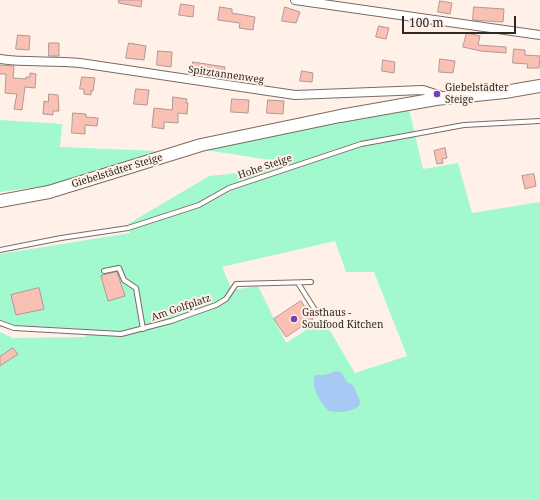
<!DOCTYPE html>
<html>
<head>
<meta charset="utf-8">
<style>
	body { margin:0 }
	#map { position:relative; width:540px; height:500px; overflow:hidden; background:#fff1e8; font-family:"Noto Serif",serif }
	canvas { display:block }
	.scale { position:absolute; left:402px; top:16px; width:114px; height:18px; box-sizing:border-box; border:2px solid #2e2824; border-top:0; padding-left:5px; font-size:12px; line-height:14px; white-space:nowrap; color:#2e2824; -webkit-text-stroke:3px #fff1e8; paint-order:stroke }
</style>
</head>
<body>
<div id="map">
<canvas width="540" height="500"></canvas>
<div class="scale">100 m</div>
</div>
<script>
const context = document.querySelector('canvas').getContext('2d');
context.lineJoin = 'round';
function paint(path, color) { context.fillStyle = color; context.fill(path, 'evenodd'); }
function trace(path, color, width, dash) { context.strokeStyle = color; context.lineWidth = width; context.lineCap = dash ? 'butt' : 'round'; context.setLineDash(dash || []); context.stroke(path); }
function label(font, color, halo, rows, align = 'center') {
  context.font = font + ' "Noto Serif",serif'; context.lineWidth = 4; context.setLineDash([]); context.textBaseline = 'middle'; context.strokeStyle = halo; context.fillStyle = color; for (const [text, x, y, turn = 0] of rows) {
    context.save(); context.translate(x, y); context.rotate((+turn || 0) * Math.PI / 180); context.textAlign = isNaN(turn) ? turn : align; if (halo) context.strokeText(text, 0, 0); context.fillText(text, 0, 0); context.restore();
  }
}
const green = new Path2D(`
	M409,109L423,169L458,163L472,213L540,202V500H0V332L13,338L86,337L83,329L13,325L0,320V254L130,233L128,224L209,176L275,169L270,160L205,150ZM335,241L346,272H374L407,356L355,373L323,319L286,343L258,286L232,290L222,267Z
	M0,120L62,124L60,147L158,151L47,186L0,192Z`);
const water = new Path2D(`
	M336,371L341,372L347,382L353,385L360,401L359,406C350,412 340,413 329,411C321,404 310,385 315,375H325Z`);
const building = new Path2D(`
	M119,0H142L141,7L119,3Z
	M440,1L452,3L450,14L438,12Z
	M181,4L194,6L193,17L179,15Z
	M220,7L232,9V13L255,17L253,30L239,28L240,23L218,20Z
	M285,7L300,12L296,23L282,21Z
	M474,7L504,9L503,22L473,20Z
	M379,26L389,28L386,39L376,37Z
	M467,33L480,36L478,45L506,47V53L481,51L463,47Z
	M18,35L30,36L29,50L16,49Z
	M49,43H59V56H49Z
	M129,43L146,46L144,60L126,58Z
	M514,49L525,50V55L540,56L539,68H527L528,64L513,63Z
	M158,51L172,52L171,67L157,65Z
	M440,59L455,61L453,73L439,72Z
	M383,60L395,62L394,73L382,71Z
	M193,62L225,67L223,79L191,73Z
	M0,65L14,66L13,78L26,79V77H30V73L36,74L35,88L25,87L22,110L14,109L17,94L5,93L6,74H0Z
	M302,71L313,73L312,82L300,81Z
	M82,77L95,78L93,91H91V95L84,94V89H80Z
	M136,89L149,90L147,105L134,104Z
	M49,94L58,95L59,111H53V115L43,114L44,101L48,102Z
	M173,97L187,99L186,103H188L187,114L178,113V123L164,122V129L152,127L154,108L172,110Z
	M232,99L249,100L248,113L231,112Z
	M268,100L284,101L283,114L267,113Z
	M73,113L86,114V117L98,118L97,126L85,125V134L72,133Z
	M445,148L447,158L442,159L443,163L437,164L434,151Z
	M534,174L536,186L525,189L522,176Z
	M117,272L125,296L108,301L101,276Z
	M39,288L44,309L16,315L11,295Z
	M301,301L313,319L286,337L274,319Z
	M13,348L18,354L0,366V357Z`);
const service = new Path2D(`
	M0,250L61,238L128,228L199,205L229,188L361,144L464,125L540,121
	M104,271L119,268L124,280L136,288L143,329
	M298,283L315,310
	M0,323L14,328L121,334L171,321L216,305L226,299L236,284L311,282`);
const minor = new Path2D(`
	M295,0L540,35
	M0,59C26,63 53,60 80,63L295,95L423,90L442,96`);
const secondary = new Path2D(`
	M0,201L49,192L201,145L340,116L436,99L505,92L540,86`);
const markers = [
	[437,94,4,"#7340b7"],
	[294,319,4,"#7340b7"]
];
const streetNames = [
	["Spitztannenweg",226,75,8],
	["Hohe Steige",265,167,-19],
	["Giebelstädter Steige",117,171,-17],
	["Am Golfplatz",181,308,-19]
];
const poiNames = [
	["Giebelstädter",445,88],
	["Steige",445,100],
	["Gasthaus -",302,313],
	["Soulfood Kitchen",302,325]
];
paint(green, '#a3f9ce');
paint(water, '#a6caf4');
paint(building, '#fbc0b4');
trace(building, '#ad9996', 1);
trace(service, '#7a6b62', 6);
trace(minor, '#7a6b62', 10);
trace(secondary, '#7a6b62', 14);
trace(service, '#fff', 4);
trace(minor, '#fff', 8);
trace(secondary, '#fff', 12);
for (const [x, y, r, color] of markers) { const dot = new Path2D(); dot.arc(x, y, r, 0, 2 * Math.PI); context.fillStyle = color; context.fill(dot); trace(dot, '#fff1e8', 1.5); }
label('10px', '#2e2824', '#fff1e8', streetNames);
label('10px', '#2e2824', '#fff1e8', poiNames, 'left');
</script>
</body>
</html>
